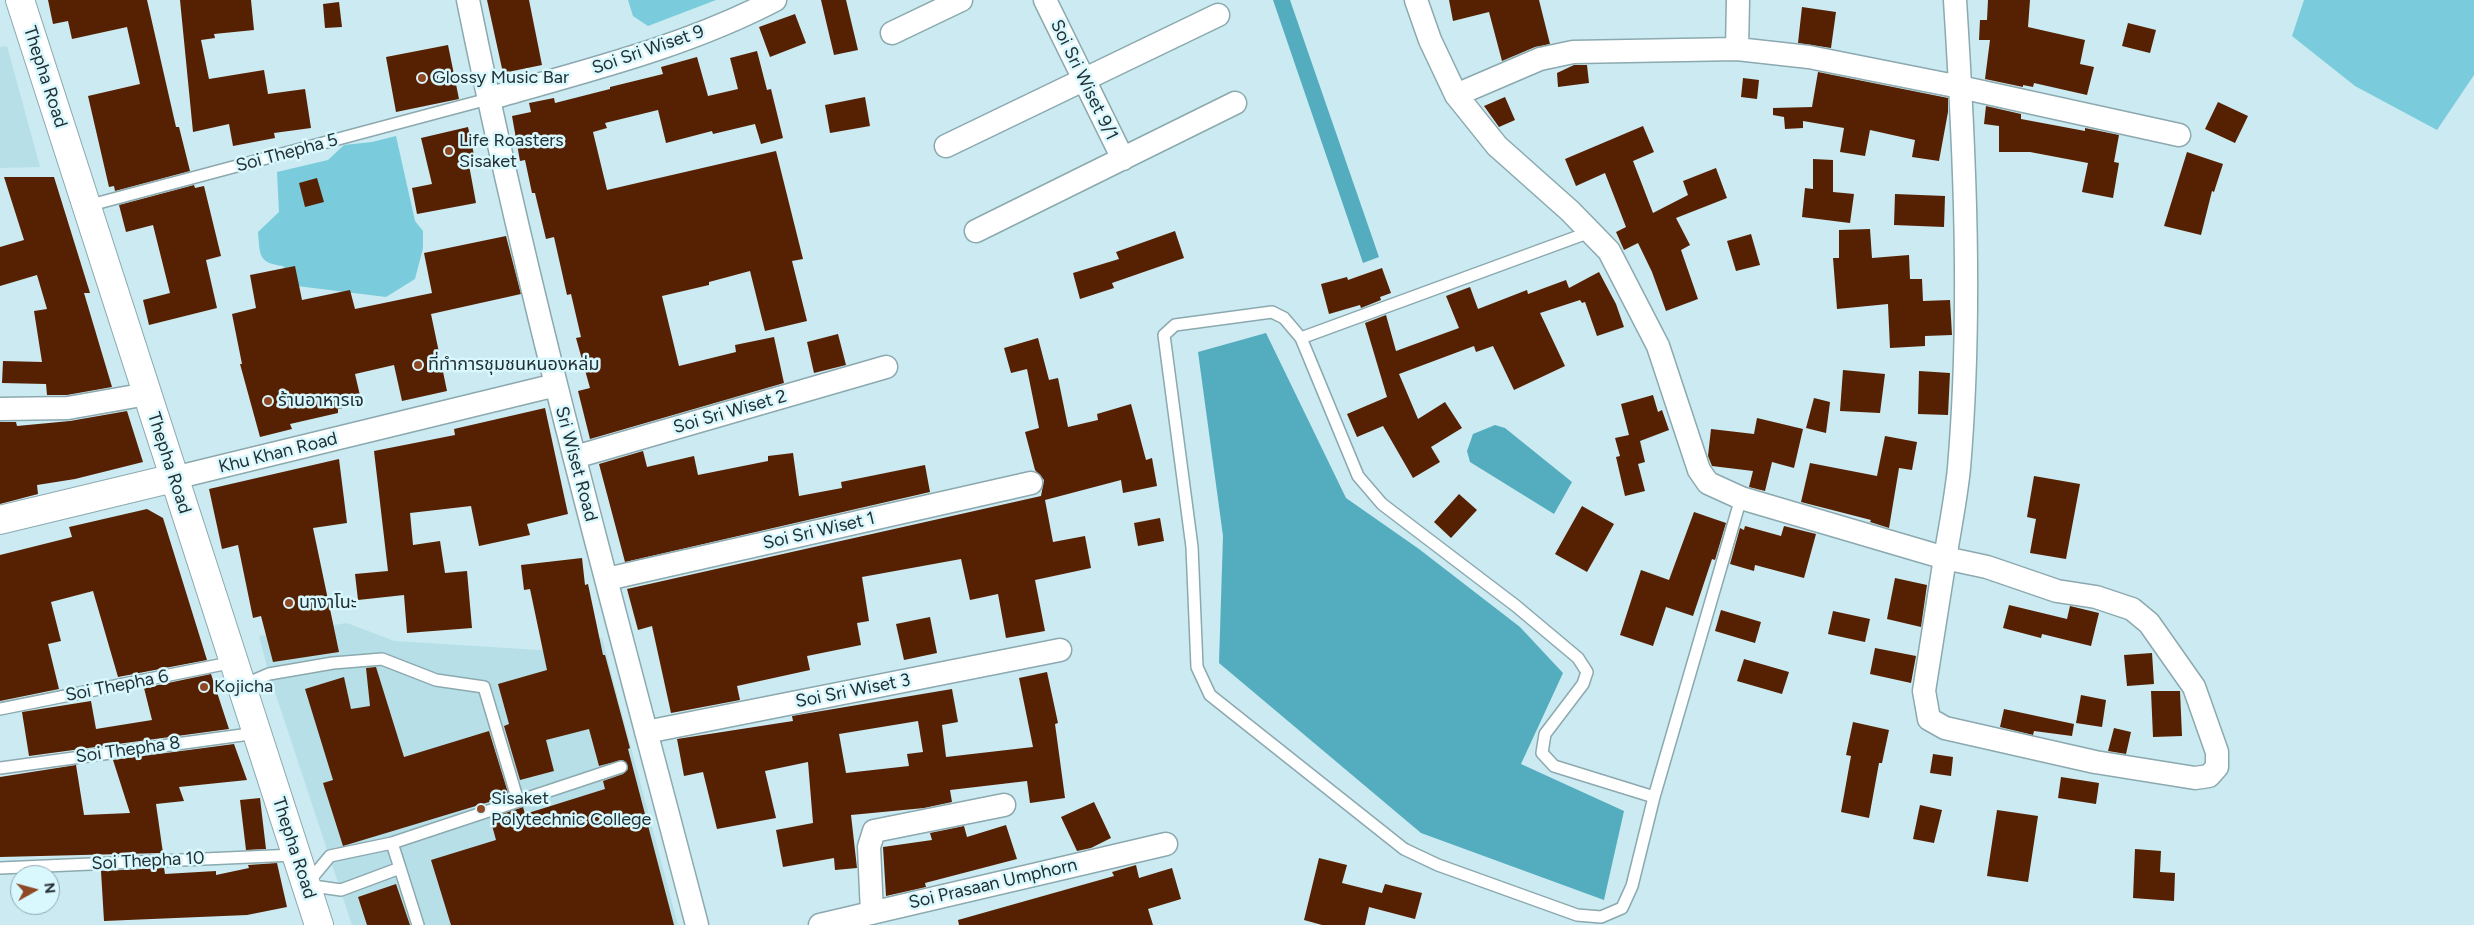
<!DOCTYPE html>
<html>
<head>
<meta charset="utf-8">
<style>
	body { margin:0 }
	#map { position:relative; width:2474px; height:925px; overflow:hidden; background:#cbeaf1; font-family:Figtree,sans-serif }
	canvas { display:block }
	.north { position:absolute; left:10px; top:865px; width:50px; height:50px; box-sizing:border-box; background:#d8f8fe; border:1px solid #90a8ac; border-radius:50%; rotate:83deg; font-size:14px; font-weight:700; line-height:20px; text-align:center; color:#232f32 }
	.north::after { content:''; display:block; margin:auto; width:18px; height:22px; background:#8f4824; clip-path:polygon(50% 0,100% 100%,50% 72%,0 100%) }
</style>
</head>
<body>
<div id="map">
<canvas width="2474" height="925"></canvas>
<div class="north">N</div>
</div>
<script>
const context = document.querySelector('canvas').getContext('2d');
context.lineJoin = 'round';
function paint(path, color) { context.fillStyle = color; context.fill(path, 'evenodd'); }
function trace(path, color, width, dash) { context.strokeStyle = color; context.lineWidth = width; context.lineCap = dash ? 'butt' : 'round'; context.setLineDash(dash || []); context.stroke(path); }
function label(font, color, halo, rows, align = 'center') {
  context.font = font + ' Figtree,"Noto Sans Thai",sans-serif'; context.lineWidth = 5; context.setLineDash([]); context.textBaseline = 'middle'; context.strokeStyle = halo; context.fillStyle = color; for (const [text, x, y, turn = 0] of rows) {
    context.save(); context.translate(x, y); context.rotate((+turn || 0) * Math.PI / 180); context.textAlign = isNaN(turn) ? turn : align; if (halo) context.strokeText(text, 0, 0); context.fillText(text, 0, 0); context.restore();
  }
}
const built = new Path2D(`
	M7,46L40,167L0,168V47Z
	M347,623L394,641L539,650L602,638L678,925H352L269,674L259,636Z`);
const green = new Path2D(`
	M628,0H716L648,26L633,16Z
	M2304,0H2474V75L2437,130L2355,86L2292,36Z
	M396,136L415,221L423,231V248L415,279L386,297L297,286L283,266C258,263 260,255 258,232L279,212L277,172L328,160L344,145L372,142Z`);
const water = new Path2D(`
	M1273,0H1290L1379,257L1363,263Z
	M1266,333L1346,498L1419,549L1520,627L1563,673L1521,764L1624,811L1604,900L1421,833L1219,663L1223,536L1198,352Z
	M1495,425L1505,428L1572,482L1554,514L1470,462L1467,451L1473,434Z`);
const building = new Path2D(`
	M48,0H147L176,127H179L190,171L115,191L114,186L109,187L88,96L140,84L127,27L72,39L68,21L53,24Z
	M180,0H251L254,30L214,34L215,38L201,40L209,79L264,70L268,94L305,89L311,128L274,133L275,138L233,146L229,124L193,132Z
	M487,0H529L542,65L503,73Z
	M821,0H846L858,50L834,55Z
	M1449,0H1539L1550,44L1535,47L1502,61L1489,12L1453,21Z
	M1988,0H2030L2028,27L2085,40L2080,64L2094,67L2087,95L2034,83L2033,87L2023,85V87L1985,79L1990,40H1979L1980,20H1987Z
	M339,2L342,27L325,28L323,4Z
	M1802,7L1836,12L1831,48L1798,43Z
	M795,14L806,43L770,57L759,27Z
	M2128,23L2156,30L2150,53L2122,46Z
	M448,45L459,99L396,112L386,57Z
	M757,51L767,90L771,89L783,138L761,144L755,124L713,134L712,131L666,143L658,110L605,123L607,128L593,132L607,190L776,151L803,259L792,261L807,321L765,331L750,271L709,282V285L662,296L679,366L736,352L735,345L774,337L784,383L590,439L578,391L590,388L576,338L581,337L571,294L567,295L554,237L546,239L535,193H532L525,160L520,161L512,116L531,112L529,103L554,98L555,103L610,89V87L663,74L661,67L697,57L708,96L738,89L730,58Z
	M1574,65H1587L1589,83L1558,87L1557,73Z
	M1818,72L1948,98V112L1939,161L1912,157L1915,140L1870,130L1865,156L1840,152L1844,128L1803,121V128L1785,129L1784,117L1773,115V108L1812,107Z
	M1743,78L1759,80L1757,99L1741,97Z
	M865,97L870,126L830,133L825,105Z
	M1505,97L1515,120L1499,127L1484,106Z
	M2218,102L2248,116L2235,143L2205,129Z
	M1986,106L2021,114V119L2085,131V128L2119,135L2114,162L2119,163L2113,198L2082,192L2088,163L2030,152H1999V126L1984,124Z
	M1643,126L1654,152L1633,161L1653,213L1688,195L1683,181L1716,168L1727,198L1676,218L1690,245L1681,250L1698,299L1666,311L1652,272L1638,243L1624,250L1616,232L1626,227L1605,173L1576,186L1565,159Z
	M468,127L476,164L469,165L476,203L417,214L412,188L432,184L421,138Z
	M2187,152L2223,164L2214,192L2212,191L2201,235L2164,226Z
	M1813,159L1833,160V192L1854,194L1850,223L1802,217L1805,188L1813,189Z
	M4,177H54L90,293H84L112,387L67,395H47L46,384L2,383L3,361L42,362L34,311L47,309L37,275L0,286V247L24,240Z
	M317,178L324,202L305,207L299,183Z
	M194,185L195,188L204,186L221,256L206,260L217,308L149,325L143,300L170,293L153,225L126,232L119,205Z
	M1895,194L1945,196L1944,227L1894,225Z
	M1870,229L1872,258L1909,255L1910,279H1922L1923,301L1950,300L1952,335L1925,336V346L1890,348L1888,304L1837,309L1833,258H1839V230Z
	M1175,231L1184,258L1112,283L1114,288L1080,299L1073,273L1119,259L1116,252Z
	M1751,234L1760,265L1736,271L1727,241Z
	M506,236L521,294L431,314L447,391L402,401L394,365L355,374L362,404L338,409V413L290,424L292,429L260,437L240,364H242L232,314L256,308L250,275L295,266L302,300L350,290L355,309L432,293L424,253Z
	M1382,268L1391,293L1380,297L1381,300L1361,308L1360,305L1329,314L1321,284L1347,277L1348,280Z
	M1599,272L1616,304L1624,327L1597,336L1585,302L1582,303L1580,300L1540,313L1565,366L1514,390L1493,346L1476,352L1474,346L1399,374L1418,419L1445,402L1462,428L1431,447L1440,462L1413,478L1383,426L1357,437L1347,414L1387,397L1365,323L1386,315L1396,351L1459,328L1446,296L1470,287L1478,309L1527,290L1528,294L1566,280L1569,288Z
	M838,334L846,365L814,373L807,342Z
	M1038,338L1049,380L1058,378L1068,427L1098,420L1097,414L1131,404L1146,460L1152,458L1157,486L1123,493L1121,480L1045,500L1053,542L1085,536L1091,568L1035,580L1045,631L1006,638L998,594L970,600L961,559L862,577L869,621L857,623L861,645L807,656L810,670L737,686L740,700L671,713L652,626L638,630L627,589L1041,496L1044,480L1035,470L1025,432L1039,428L1027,369L1011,373L1004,348Z
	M1843,370L1885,374L1880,413L1840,411Z
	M1919,371L1950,373L1948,415L1918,414Z
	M1653,395L1658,412L1662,410L1669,430L1640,441L1645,462L1638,464L1645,491L1625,496L1616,457L1620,456L1615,438L1629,435L1621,404Z
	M1814,398L1830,402L1826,433L1806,428Z
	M545,408L568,514L527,524L530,535L479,546L471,506L410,513L413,545L440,541L445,573L467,571L472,628L407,633L404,595L358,600L355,574L388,571L374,451L455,435L454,429Z
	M127,411L143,462L75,479L37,485L38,494L0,504V422H16L17,426L70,421Z
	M1757,418L1803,429L1794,468L1772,462L1765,491L1749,487L1753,471L1712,466L1708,456L1711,429L1754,434Z
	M1885,436L1917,442L1912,470L1899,468L1889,528L1870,522L1871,520L1801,502L1810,463L1877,476Z
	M643,451L647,467L694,456L698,475L768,461V456L793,453L799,496L842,488L841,482L925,465L930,492L625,562L599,464Z
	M339,459L347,523L313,528L339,652L273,662L261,616L253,618L238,545L222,549L209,489Z
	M2034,476L2080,484L2066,559L2030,553L2036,519L2027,517Z
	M1459,494L1477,510L1451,538L1434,522Z
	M1582,506L1614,524L1587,572L1555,554Z
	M147,509L163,518L207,660L118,677L93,591L51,602L61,641L48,644L59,689L0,701V555L72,537L69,527Z
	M1694,512L1726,523L1715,560L1712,559L1693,616L1666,607L1653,646L1620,635L1641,570L1669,580Z
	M1160,518L1164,541L1138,546L1134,523Z
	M1745,526L1781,536L1784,526L1816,534L1804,578L1755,565L1754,571L1730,564L1740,528L1744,530Z
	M582,558L585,585L588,584L603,655H605L630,748L628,749L674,925H451L431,860L496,840L490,818L523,807L525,814L605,789L603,781L623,774L628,769L626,762L622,760L599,766L589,729L546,740L554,771L520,780L504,726L509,724L498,684L547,670L530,589L524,590L521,565Z
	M1895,578L1927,585L1921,627L1887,619Z
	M2009,605L2067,619L2070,606L2099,613L2091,646L2042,634L2041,638L2003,628Z
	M1721,610L1761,622L1755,643L1715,631Z
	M1833,611L1870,619L1865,642L1828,634Z
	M930,617L937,653L904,660L896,624Z
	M1875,648L1916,656L1911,683L1870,674Z
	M2152,653L2154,684L2127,686L2124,655Z
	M1744,659L1789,672L1782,694L1737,681Z
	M376,667L404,757L489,731L509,796L343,846L323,783L333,780L305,689L344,677L351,709L370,706L366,668Z
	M1047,672L1058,723L1055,724L1065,798L1030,803L1027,781L950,790L952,802L924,808L851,815L857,868L835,870L834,858L783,867L776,830L813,823L808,762L765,771L776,818L717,829L703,772L684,776L677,739L793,721L792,716L952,689L958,722L942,725L946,757L1033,747L1019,678ZM918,721L923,752L907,754L909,766L846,773L839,734Z
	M211,674L229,729L29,756L22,712L91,701L96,729L152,720L144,688Z
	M2151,691H2180L2182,736L2153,737Z
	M2081,695L2106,700L2102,727L2076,723Z
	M2004,709L2074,724L2072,736L2034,731L2033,735L2000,727Z
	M1853,722L1889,730L1882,763H1879L1869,818L1841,812L1851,756L1846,755Z
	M2114,728L2131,732L2126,754L2108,751Z
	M234,744L247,780L179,787L184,801L156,804L163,853L0,857V777L76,765L84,815L130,813L113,760Z
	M1933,754L1953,757L1951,776L1930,773Z
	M2061,777L2099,783L2096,804L2058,798Z
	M260,798L266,849L246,850L240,800Z
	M1094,802L1111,838L1091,848L1077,851L1061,817Z
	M1920,805L1942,810L1934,843L1913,839Z
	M1997,810L2038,816L2028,882L1987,876Z
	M1006,825L1017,859L925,883L926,887L886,896L883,847L932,840L930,833L964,826L967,837Z
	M2135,849L2161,851L2160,872L2175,873L2174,901L2133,898Z
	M1319,858L1347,865L1342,883L1382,893L1385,884L1422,893L1415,919L1369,907L1365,925H1322L1304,920Z
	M277,863L287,907L247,915L104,921L101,871L164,868L165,874L216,871V875L249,868L248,865Z
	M1136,865L1139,878L1172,868L1181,899L1148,909L1153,925H959L958,920L1114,876L1112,872Z
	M396,884L410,925H367L358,897Z`);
const lane = new Path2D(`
	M87,206L488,99
	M1301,338L1590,232
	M241,686L269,674L333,663L382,659L436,680L484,687L518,801
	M0,709L234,662
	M0,768L257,733
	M1654,797L1554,766L1542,753L1545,734L1583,684L1587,672L1578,658L1516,606L1382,504L1358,476L1301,338L1284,318L1272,312L1175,325L1164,335L1192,547L1197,667L1210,695L1404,849L1438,865L1577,915L1601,917L1622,908L1632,886L1654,797L1741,498
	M392,843L621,767
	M392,843L400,868L341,890L306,885L330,856Z
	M0,868L295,855
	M400,868L418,925`);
const street = new Path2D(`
	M468,0C531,311 617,618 697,925
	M1045,0L1123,159
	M1416,0L1430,40L1456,95L1497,146L1570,211L1609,251L1658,346L1699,470L1708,483L1741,498L1945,558C1950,528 1956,498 1959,468C1972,313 1965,156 1955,0
	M892,33L961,0
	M1737,49L1738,0
	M1456,95L1540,59L1573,52L1737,49L1809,57L1960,87L2179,135
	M488,99C585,71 685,47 775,0
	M946,146L1218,15
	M976,231L1235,103
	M0,409L68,408L147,394
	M575,457L886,367
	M174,478L556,385
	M1945,558L1987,567L2057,591L2096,597L2132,609L2149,623L2194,687L2217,752V767L2209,776L2195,778L2095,762L1945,728L1929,719L1924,691Z
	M607,579L1031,483
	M646,732L1060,650
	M872,913L869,847L874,831L1004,805
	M820,925L1166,844`);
const secondary = new Path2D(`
	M20,0L319,925
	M0,520L174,478`);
const markers = [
	[422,78,5,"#8f4824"],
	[449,151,5,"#8f4824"],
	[418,365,5,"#8f4824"],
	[268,401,5,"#8f4824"],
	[289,603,5,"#8f4824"],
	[204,687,5,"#8f4824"],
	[481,809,5,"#8f4824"]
];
const streetNames = [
	["Soi Sri Wiset 9",648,50,-19],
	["Thepha Road",45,77,72],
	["Soi Sri Wiset 9/1",1084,80,64],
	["Soi Thepha 5",287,153,-15],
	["Soi Sri Wiset 2",730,412,-16],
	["Khu Khan Road",278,453,-14],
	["Thepha Road",169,463,72],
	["Sri Wiset Road",576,464,75],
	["Soi Sri Wiset 1",819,531,-13],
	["Soi Thepha 6",117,686,-11],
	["Soi Sri Wiset 3",853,691,-11],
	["Soi Thepha 8",128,750,-8],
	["Thepha Road",294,848,72],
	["Soi Thepha 10",148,861,-3],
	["Soi Prasaan Umphorn",993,884,-13]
];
const poiNames = [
	["Glossy Music Bar",432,78],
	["Life Roasters",459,141],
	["Sisaket",459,162],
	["ที่ทำการชุมชนหนองหล่ม",428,365],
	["ร้านอาหารเจ",278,401],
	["นางาโนะ",299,603],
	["Kojicha",214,687],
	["Sisaket",491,799],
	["Polytechnic College",491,820]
];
paint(built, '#b7dfe7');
paint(green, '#7accdc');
paint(water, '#54adbe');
paint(building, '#562102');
trace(lane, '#8ba9af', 14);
trace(street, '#8ba9af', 25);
trace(secondary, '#8ba9af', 30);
trace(lane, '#fff', 11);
trace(street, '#fff', 22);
trace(secondary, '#fff', 28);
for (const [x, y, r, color] of markers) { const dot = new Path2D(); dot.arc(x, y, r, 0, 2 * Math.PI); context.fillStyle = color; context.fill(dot); trace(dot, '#d8f8fe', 2); }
label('18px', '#232f32', '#d8f8fe', streetNames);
label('18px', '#232f32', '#d8f8fe', poiNames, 'left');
</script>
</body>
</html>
